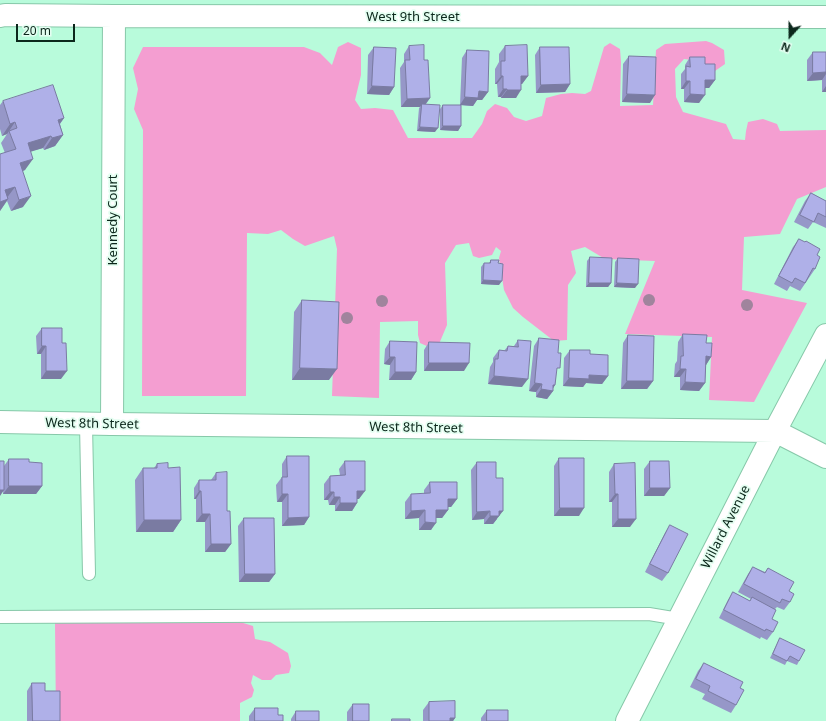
<!DOCTYPE html>
<html>
<head>
<meta charset="utf-8">
<style>
	body { margin:0 }
	#map { position:relative; width:826px; height:721px; overflow:hidden; background:#b8fbdb; font-family:"Noto Sans",sans-serif }
	canvas { display:block }
	.north { position:absolute; left:770px; top:16px; width:40px; height:40px; -webkit-text-stroke:3px #e4fef1; paint-order:stroke; rotate:201deg; font-size:11px; font-weight:700; line-height:16px; text-align:center; color:#0b271b }
	.north::after { content:''; display:block; margin:auto; width:14px; height:18px; background:#0b271b; clip-path:polygon(50% 0,100% 100%,50% 72%,0 100%) }
	.scale { position:absolute; left:16px; top:24px; width:59px; height:18px; box-sizing:border-box; border:2px solid #0b271b; border-top:0; padding-left:5px; font-size:12px; line-height:14px; white-space:nowrap; color:#0b271b; -webkit-text-stroke:3px #e4fef1; paint-order:stroke }
</style>
</head>
<body>
<div id="map">
<canvas width="826" height="721"></canvas>
<div class="north">N</div>
<div class="scale">20 m</div>
</div>
<script>
const context = document.querySelector('canvas').getContext('2d');
context.lineJoin = 'round';
function paint(path, color) { context.fillStyle = color; context.fill(path, 'evenodd'); }
function trace(path, color, width, dash) { context.strokeStyle = color; context.lineWidth = width; context.lineCap = dash ? 'butt' : 'round'; context.setLineDash(dash || []); context.stroke(path); }
function label(font, color, halo, rows, align = 'center') {
  context.font = font + ' "Noto Sans",sans-serif'; context.lineWidth = 3.5; context.setLineDash([]); context.textBaseline = 'middle'; context.strokeStyle = halo; context.fillStyle = color; for (const [text, x, y, turn = 0] of rows) {
    context.save(); context.translate(x, y); context.rotate((+turn || 0) * Math.PI / 180); context.textAlign = isNaN(turn) ? turn : align; if (halo) context.strokeText(text, 0, 0); context.fillText(text, 0, 0); context.restore();
  }
}
const green = new Path2D(`
	M706,41L712,43L724,50L725,64L715,71L700,61L684,59L675,69L676,97L683,112L726,124L733,139L745,140L746,131L748,122L763,119L777,124L780,131L826,130V187L797,199L780,234L744,237L742,290L807,303L754,402L709,400L712,337L625,334L655,261L605,259L585,247L571,251L576,273L568,285L567,340L554,341L523,317L513,308L504,290L499,258L501,251L496,247L492,255L479,258L473,256L469,243L456,245L445,263L447,325L439,344L429,347L420,343L418,335V321L380,322L379,398L332,396L337,249L334,236L305,246L293,239L281,230L268,234L247,233L246,396H142L143,130L134,109L138,89L133,68L143,47H304L320,53L332,65L338,47L348,42L361,48V75L355,100L361,109L375,108L393,110L408,138H472L482,124L487,111L495,104L507,108L514,117L526,121L542,116L546,98L561,94L572,93L585,94L591,91L604,47L610,43L620,49L621,62L620,106L653,105L656,50L665,44Z
	M240,622L253,626L255,639L270,642L288,653L291,666L289,673L276,675L271,680H262L253,675L251,683L254,690L252,697L240,703V721H56L55,623Z`);
const lane = new Path2D(`
	M86,424L89,574
	M0,617L649,614L679,619`);
const street = new Path2D(`
	M0,16L5,15L114,16L826,17
	M826,335L775,431L826,457
	M112,424L114,16`);
const secondary = new Path2D(`
	M0,422L112,424L775,431L627,721`);
const trees = [
	[649,300],
	[382,301],
	[747,305],
	[347,318]
];
const wall = new Path2D(`
	M409,46L424,60L430,98L426,104L435,132L417,131L419,108L420,107H401L400,68L404,62V54Z
	M505,46L528,76L522,84H521L516,98H501V97H498L497,84H495V69L499,62V54Z
	M374,47L394,87L389,95L367,94L368,55Z
	M540,47L570,84L565,92L536,93L535,55Z
	M467,50L488,92L482,100H477L473,106L461,105V126L458,131L440,130V109L443,105H460L462,58Z
	M813,52H826V92H822V80L807,81V60Z
	M629,56L650,103L622,102L623,64Z
	M690,57L705,64L715,80L709,88H705L699,103L684,102V89H681V74L685,69V65Z
	M3,101L64,118L60,124L63,135L55,146L44,150L43,148L31,151L25,170L23,171V207L11,211L7,201L0,211L5,153L1,143L7,134L2,136L0,129V105Z
	M811,193L826,201V228L813,222L808,229L794,222L805,201Z
	M799,239L817,255L815,269L800,291L790,286L787,291L774,284L793,247Z
	M590,257L611,283L608,287H586L587,261Z
	M618,258L635,288L614,287L615,262Z
	M491,260L498,263L499,285L481,284V267L484,263H489Z
	M302,300L329,380H292L294,312Z
	M42,328L62,343L61,379H41V354H37L36,336Z
	M683,334L706,343L711,357L706,365L705,383L699,391L680,390V377H674L675,364L677,361L678,342Z
	M628,335L653,381L647,389H621L623,343Z
	M539,338L556,373L555,385L553,388V391L547,399L536,397V392L529,391L534,346Z
	M518,340L522,387L488,384L490,367L493,362V358L499,350L504,351L508,346H514Z
	M390,341L416,372L411,380H389L390,365L384,364L385,349Z
	M429,342L464,371H424V350Z
	M570,350L590,354L608,376L602,384L586,383L583,387L563,386L564,358Z
	M287,456L309,517L304,525L282,526V502H277L276,485L282,477V464Z
	M559,458L579,516H554V466Z
	M9,459L29,462L42,486L36,494H3L4,466Z
	M345,461L359,499H357V503L352,511H335V505H329L328,500H324V484L330,476L340,475L339,469Z
	M650,461L670,488L664,496H644V469Z
	M477,462L496,478L497,519L493,524H484V519L472,520L471,470Z
	M157,464L168,468L181,520L173,532H136L135,480L143,468H154Z
	M614,464L630,527H612V502H609V472Z
	M216,473L227,511L231,544L225,552H205V522H196V499H194V488L199,480H211Z
	M430,482L457,499L451,507H448V510L442,518H436L431,530H419V518L405,519V502L411,494H424V490Z
	M244,518L275,574L269,582H239L238,526Z
	M670,525L668,573L662,581L645,572L665,533Z
	M753,567L765,572L768,568L789,591L790,602L784,610L777,607L775,609L772,619L773,632L767,640L761,637L760,639L719,618L728,600L733,592L750,601L751,599L738,592L748,574Z
	M780,638L799,661L797,665L787,661L785,665L770,658Z
	M704,663L740,688L736,705L731,713L702,699L705,694L690,687L698,671Z
	M32,683L45,691L60,721H27V691Z
	M429,702L455,718L453,721H423V710Z
	M353,704L369,721H347V712Z
	M255,708L278,715L283,721H249V716Z
	M487,710L508,721H481V718Z
	M296,711L319,721H291V719Z`);
const shadedWall = new Path2D(`
	M826,72V74L822,80L807,81L813,73Z
	M501,76H503L497,84H495Z
	M521,76H528L522,84H515Z
	M705,80H715L709,88H699Z
	M686,81H690L684,89H681Z
	M570,84L565,92L536,93L541,85Z
	M372,86L394,87L389,95L367,94Z
	M826,86V92H822Z
	M503,89H507L501,97H498Z
	M507,90H521L516,98H501Z
	M479,91L488,92L482,100H477L473,106L460,105L465,97Z
	M627,94L655,95L650,103L622,102Z
	M690,94L705,95L699,103L684,102Z
	M430,98L424,106L422,104L420,107H401L407,99Z
	M64,118L56,129L58,120Z
	M15,122L7,134L2,136L10,124Z
	M443,126H461L458,131L440,130Z
	M420,127L438,128L435,132L417,131Z
	M63,135L55,146L44,150L52,138Z
	M51,136L43,148L20,155L28,143Z
	M33,159L25,170L12,175L20,163Z
	M15,187L6,199L5,190Z
	M31,196L23,207L11,211L19,200Z
	M8,199L0,211V202Z
	M483,280L502,281L499,285L481,284Z
	M589,283H611L608,287H586Z
	M617,283L638,284L635,288L614,287Z
	M42,346H46L41,354H37Z
	M706,356L711,357L706,365L700,364Z
	M390,357H395L390,365L384,364Z
	M429,363H469L464,371H424Z
	M300,368L337,369L329,380H292Z
	M680,369H686L680,377H674Z
	M46,371H67L61,379H41Z
	M395,372H416L411,380H389Z
	M589,375L608,376L602,384L586,383L583,387L563,386L569,378Z
	M494,376L528,379L522,387L488,384Z
	M627,381H653L647,389H621Z
	M685,382L705,383L699,391L680,390Z
	M535,383L542,384L536,392L529,391Z
	M553,385H555L552,390L553,391L547,399L536,397L541,389Z
	M9,486H42L36,494H3Z
	M650,488H670L664,496H644Z
	M0,490H4L0,496Z
	M199,491H201L196,499H194Z
	M357,491H365L359,499H351Z
	M330,492H334L328,500H324Z
	M282,494H288L282,502H277Z
	M615,494H618L612,502H609Z
	M334,497H340L335,505H329Z
	M448,499H457L451,507H442Z
	M340,503H357L352,511H335Z
	M560,508H584L579,516H554Z
	M425,510L419,518L405,519L411,511Z
	M436,510H448L442,518H431Z
	M490,511L484,519L472,520L477,512Z
	M499,511H503L493,524H484L490,516Z
	M202,514H210L205,522H196Z
	M309,517L304,525L282,526L288,518Z
	M618,519H636L630,527H612Z
	M144,520H181L173,532H136Z
	M425,522L436,523L431,530H419Z
	M211,544H231L225,552H205Z
	M245,574H275L269,582H239Z
	M450,718H455L453,721H448Z`);
const building = new Path2D(`
	M424,45V60H428L430,98L407,99L405,60H410L409,46Z
	M527,45L528,76H521V90H507V89H503V76H501V61H505V46Z
	M374,47L396,48L394,87L372,86Z
	M540,47H569L570,84L541,85Z
	M467,50L489,51L488,92L479,91L478,98L465,97Z
	M813,52H826V72L813,73Z
	M629,56L656,57L655,95L627,94Z
	M690,57H705V64H715V80H705V95L690,94V81H686V66L690,67Z
	M53,85L64,118L58,120L63,135L52,138L51,136L28,143L33,159L20,163L31,196L19,200L15,187L5,190L8,199L0,202V154L16,149L9,131L17,128L15,122L10,124L3,101Z
	M422,104L440,105L438,128L420,127Z
	M443,105H461V126H443Z
	M811,193L826,201V217L818,213L814,222L800,215Z
	M799,239L805,242L806,241L820,249L817,255L820,257L815,269L813,268L805,283L795,278L792,283L779,276Z
	M590,257L612,258L611,283H589Z
	M618,258L639,259L638,284L617,283Z
	M491,260H499L498,263L503,264L502,281L483,280L484,263H490Z
	M302,300L339,302L337,369L300,368Z
	M42,328H62V343H66L67,371H46V346H42Z
	M683,334L707,335L706,343H712L711,357L706,356L705,383L685,382L686,369H680L681,356H683Z
	M628,335L654,336L653,381H627Z
	M539,338L559,340L558,353H561L560,368H557L555,385H553V391L541,389L542,384L535,383Z
	M518,340L531,341L528,379L494,376L495,359H498L499,350L507,351L508,346L518,347Z
	M390,341L417,342L416,372H395V357H390Z
	M429,342L470,343L469,363H429Z
	M570,350H590V354L608,355V376L589,375V379L569,378Z
	M287,456H309V517L288,518V494H282V477H287Z
	M559,458H584V508H560Z
	M9,459H29V462L42,463V486H9Z
	M0,461H4V490H0Z
	M345,461H365V491H357V503H340V497H334V492H330V476L345,475Z
	M650,461H669L670,488H650Z
	M477,462H496V478H503V511H499V516H490V511L477,512Z
	M168,463V468L180,467L181,520H144L143,468H157V464Z
	M635,463L636,519H618V494H615L614,464Z
	M227,472V511H230L231,544H211L210,514H202L201,491H199V480H216V473Z
	M430,482H457V499H448V510H436V523L425,522V510L411,511V494L430,493Z
	M244,518H274L275,574H245Z
	M670,525L688,534L668,573L650,564Z
	M753,567L765,573L768,568L794,582L789,591L794,594L790,602L782,599L780,603L744,584Z
	M733,592L750,601L752,597L776,610L772,619L778,622L773,632L766,629L765,631L724,610Z
	M780,638L805,650L799,661L790,656L787,661L773,654Z
	M704,663L743,682L740,688L744,690L736,705L708,691L710,686L696,679Z
	M32,683H45V691H60V721H33Z
	M455,701V718H450V721H429V702Z
	M353,704H369V721H353Z
	M255,708H278V715H283V721H255Z
	M487,710H508V721H487Z
	M296,711H319V721H296Z
	M392,719H410V721H392Z`);
const streetNames = [
	["West 9th Street",413,17],
	["Kennedy Court",113,220,-90],
	["West 8th Street",92,424,1],
	["West 8th Street",416,428,1],
	["Willard Avenue",726,527,-63]
];
paint(green, '#f49ed1');
trace(lane, '#87c8a9', 14);
trace(street, '#87c8a9', 24);
trace(secondary, '#87c8a9', 24);
trace(lane, '#fff', 12);
trace(street, '#fff', 22);
trace(secondary, '#fff', 22);
context.fillStyle = '#a0849d';
for (const [x, y] of trees) { context.beginPath(); context.arc(x, y, 6, 0, 2 * Math.PI); context.fill(); }
paint(wall, '#9697c8');
paint(shadedWall, '#7a7ba2');
paint(building, '#afb0e8');
trace(building, '#7a7ba2', 1);
label('13px', '#0b271b', '#e4fef1', streetNames);
</script>
</body>
</html>
